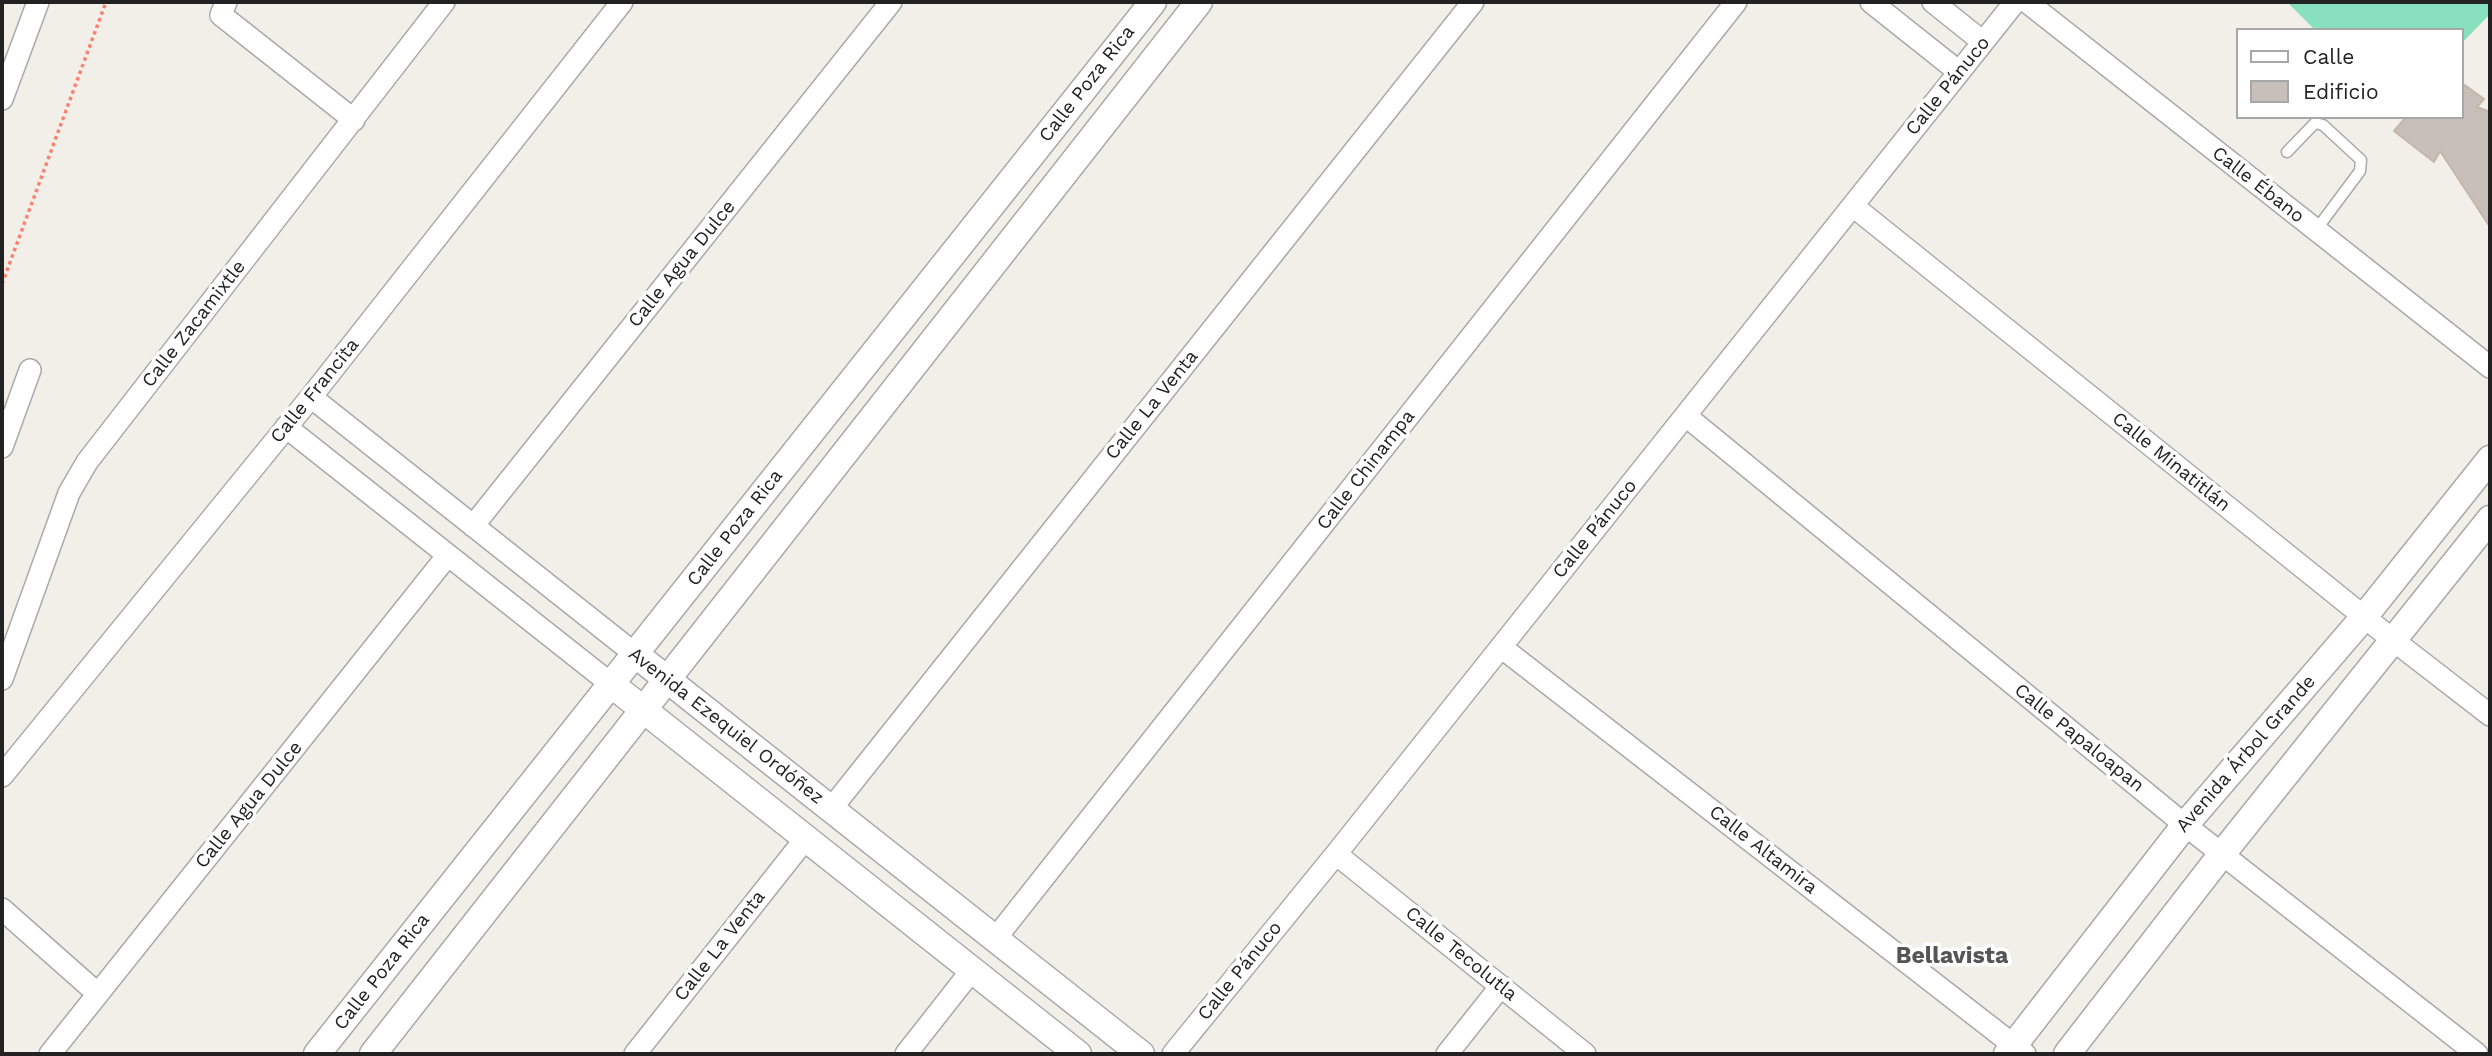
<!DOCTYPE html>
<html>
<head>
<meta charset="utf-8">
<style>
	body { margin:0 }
	#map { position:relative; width:2492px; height:1056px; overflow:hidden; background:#f2efe9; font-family:"Work Sans",sans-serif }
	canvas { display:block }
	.frame { position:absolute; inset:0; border:4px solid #222; pointer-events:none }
	.legend { position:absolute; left:2236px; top:28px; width:228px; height:91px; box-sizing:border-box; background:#fff; border:2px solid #a7a7a7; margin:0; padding:9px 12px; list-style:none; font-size:21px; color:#222 }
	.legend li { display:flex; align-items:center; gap:14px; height:35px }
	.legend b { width:35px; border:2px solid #a7a7a7 }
</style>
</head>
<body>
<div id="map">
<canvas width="2492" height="1056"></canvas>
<div class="frame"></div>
<ul class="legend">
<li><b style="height:9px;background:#fff"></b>Calle</li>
<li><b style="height:19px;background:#c7bfb8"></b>Edificio</li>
</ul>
</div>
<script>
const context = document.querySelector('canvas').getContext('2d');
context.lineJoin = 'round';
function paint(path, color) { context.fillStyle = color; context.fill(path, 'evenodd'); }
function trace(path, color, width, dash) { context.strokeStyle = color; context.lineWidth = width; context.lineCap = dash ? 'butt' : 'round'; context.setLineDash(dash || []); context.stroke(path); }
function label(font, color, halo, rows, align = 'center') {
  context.font = font + ' "Work Sans",sans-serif'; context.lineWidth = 7; context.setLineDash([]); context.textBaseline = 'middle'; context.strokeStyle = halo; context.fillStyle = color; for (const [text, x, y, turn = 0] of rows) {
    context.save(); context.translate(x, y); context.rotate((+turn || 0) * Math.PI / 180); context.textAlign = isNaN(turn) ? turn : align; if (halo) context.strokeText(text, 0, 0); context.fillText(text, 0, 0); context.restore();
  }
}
const pitch = new Path2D(`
	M2287,2H2490V14L2462,43V30H2315Z`);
const building = new Path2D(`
	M2462,83L2484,99L2477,107L2490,112V227L2440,151L2434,162L2394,131L2406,117H2462Z`);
const path = new Path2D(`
	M2,284L106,2`);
const service = new Path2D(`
	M2287,152L2315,123L2323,125L2361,160L2360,171L2316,230`);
const minor = new Path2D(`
	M226,2L221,15L354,120
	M1871,2L1959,72
	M1933,2L1983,42
	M2027,2L2490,367
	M2,99L38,2
	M1853,206L2393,640L2490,715
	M311,397L635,654
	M1686,416L2185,825L2477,1054
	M286,427L611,684
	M2,447L30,370
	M473,526L891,2
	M1501,647L2025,1054
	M2,679L69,493L87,462L444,2
	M2,776L311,397L622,2
	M831,809L1473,2
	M1336,854L1585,1054
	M2,909L98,994
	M995,939L1736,2
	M50,1054L448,555
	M635,1054L806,838
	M906,1054L972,970
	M1173,1054L1336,854L2015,2
	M1447,1054L1501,986`);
const tertiary = new Path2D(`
	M635,654L1141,1054
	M611,684L1078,1054
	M317,1054L1153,2
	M373,1054L1199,2
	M2007,1054L2185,825L2364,617L2490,459
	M2067,1054L2222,854L2490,519`);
const streetNames = [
	["Calle Poza Rica",1087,84,-52],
	["Calle Pánuco",1948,86,-51],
	["Calle Ébano",2258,185,38],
	["Calle Agua Dulce",682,264,-51],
	["Calle Zacamixtle",194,324,-52],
	["Calle Francita",315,391,-51],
	["Calle La Venta",1152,405,-51],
	["Calle Minatitlán",2171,462,39],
	["Calle Chinampa",1366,470,-52],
	["Calle Poza Rica",735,528,-52],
	["Calle Pánuco",1595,529,-51],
	["Avenida Ezequiel Ordóñez",726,726,38],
	["Calle Papaloapan",2079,738,39],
	["Avenida Árbol Grande",2246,754,-49],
	["Calle Agua Dulce",249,805,-51],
	["Calle Altamira",1763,850,38],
	["Calle La Venta",720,946,-52],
	["Calle Tecolutla",1461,954,39],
	["Calle Pánuco",1240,971,-51],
	["Calle Poza Rica",382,972,-52]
];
const quarterNames = [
	["Bellavista",1952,956]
];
paint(pitch, '#88e0be');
paint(building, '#c7bfb8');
trace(building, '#c4b6ab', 2);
trace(service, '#a9a9a9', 13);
trace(minor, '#a9a9a9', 24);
trace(tertiary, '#a9a9a9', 29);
trace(path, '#fa8072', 3.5, [3.5, 3.5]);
trace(service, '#fff', 10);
trace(minor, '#fff', 21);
trace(tertiary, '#fff', 26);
label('19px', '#222', '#fff', streetNames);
label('bold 23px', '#555', '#fff', quarterNames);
</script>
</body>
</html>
